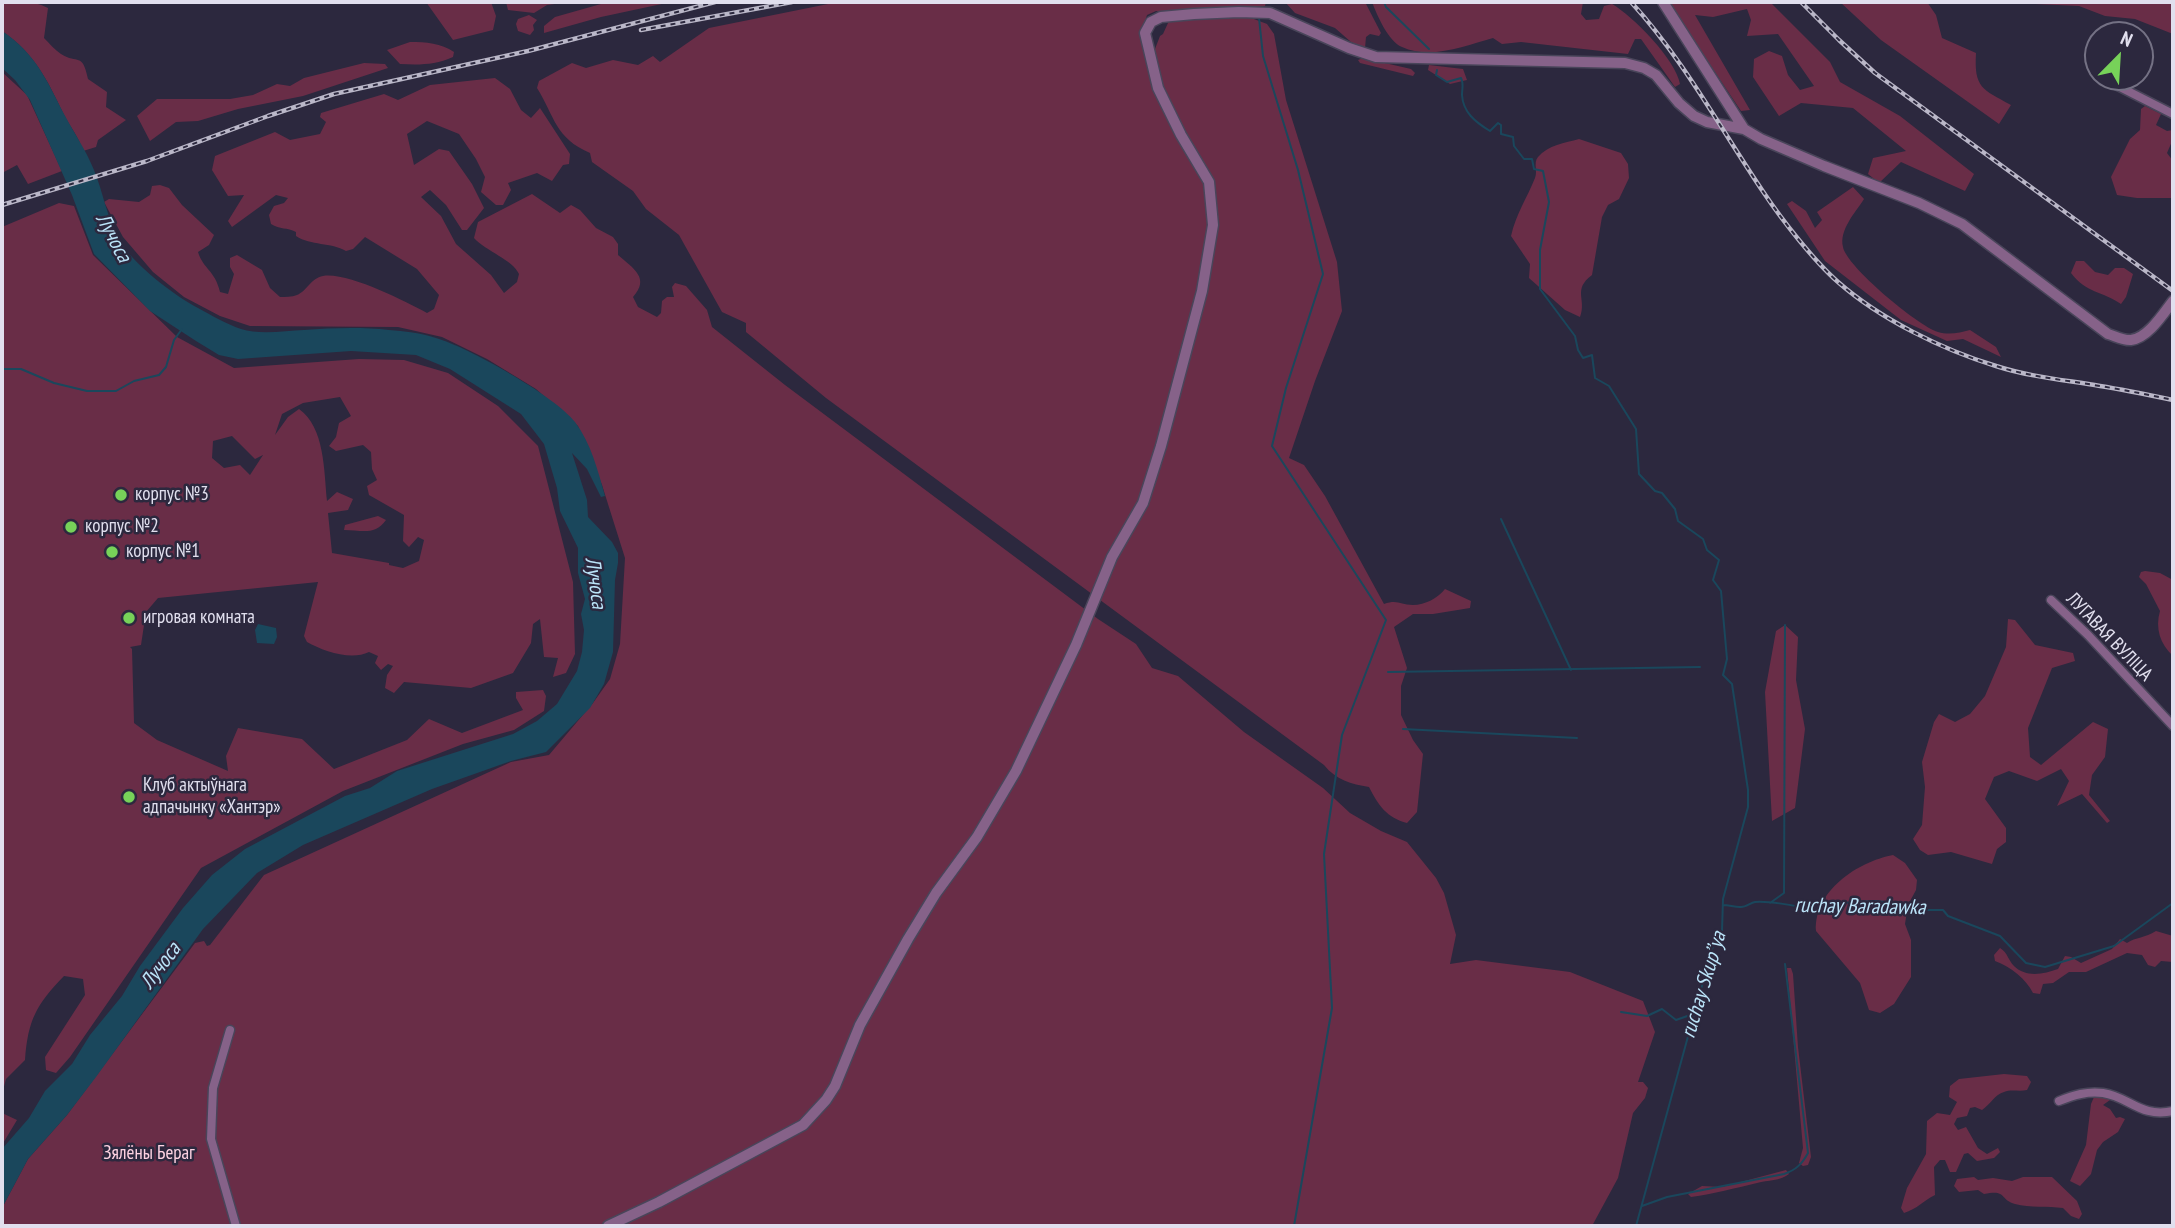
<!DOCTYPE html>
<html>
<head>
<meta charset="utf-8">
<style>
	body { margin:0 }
	#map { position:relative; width:2175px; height:1228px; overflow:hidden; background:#2c283e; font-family:"PT Sans Narrow",sans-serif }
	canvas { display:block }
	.frame { position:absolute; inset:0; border:4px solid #e1dfee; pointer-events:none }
	.north { position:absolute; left:2084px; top:21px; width:70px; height:70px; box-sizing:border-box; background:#2c283e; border:2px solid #747184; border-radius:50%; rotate:24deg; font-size:19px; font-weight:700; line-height:28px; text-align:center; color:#e1dfee }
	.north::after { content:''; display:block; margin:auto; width:24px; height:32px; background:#77d259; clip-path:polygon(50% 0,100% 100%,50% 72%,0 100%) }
</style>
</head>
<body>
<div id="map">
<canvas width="2175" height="1228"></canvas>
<div class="frame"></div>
<div class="north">N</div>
</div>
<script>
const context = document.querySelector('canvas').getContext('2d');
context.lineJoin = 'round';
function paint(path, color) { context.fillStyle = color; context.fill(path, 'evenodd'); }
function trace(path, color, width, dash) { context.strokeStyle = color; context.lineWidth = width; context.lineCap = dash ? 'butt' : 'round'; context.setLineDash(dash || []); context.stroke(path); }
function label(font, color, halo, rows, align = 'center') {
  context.font = font + ' "PT Sans Narrow",sans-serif'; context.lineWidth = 5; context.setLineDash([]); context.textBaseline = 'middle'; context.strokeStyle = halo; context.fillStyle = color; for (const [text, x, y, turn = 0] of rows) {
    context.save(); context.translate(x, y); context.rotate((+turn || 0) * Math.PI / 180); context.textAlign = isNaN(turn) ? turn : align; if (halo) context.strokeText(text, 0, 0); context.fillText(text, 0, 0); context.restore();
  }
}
const green = new Path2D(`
	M2,2L6,4C20,0 35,1 48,8L44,38C49,43 55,50 61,54C78,65 82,51 88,79L107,92L106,107L126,120L98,140L96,147L83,151C79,137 70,127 63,113C47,79 34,53 2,31Z
	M426,2H491L496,16L493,30L453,40Z
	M506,2H570L547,5L534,13L508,10Z
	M608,2H671L601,17L544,33V26L555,17Z
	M838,2H1266L1265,6L1248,8L1246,16L1267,24L1274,34L1286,100L1337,262L1342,311L1315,381L1289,458L1304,465L1325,496L1384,604C1398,599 1400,605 1413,605C1425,605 1438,598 1445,589L1471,601L1470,608L1433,614H1413L1394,627L1407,668L1401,686V715L1413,740L1423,754L1417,812L1407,823C1387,818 1378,805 1369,787C1351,784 1336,780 1324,765L826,398L746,332V323L722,312L679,235L646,209L633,191L592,162L590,153C555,138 555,117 537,88L539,81L572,63L586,68L613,60L638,65L653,56L660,62L709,28ZM1156,11L1167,14L1168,23L1163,34L1160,36L1155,49L1151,47V36L1144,25L1147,15Z
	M1285,2H1365L1381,33L1379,36L1370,34L1366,37L1365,48L1351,42L1335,28L1295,13Z
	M1372,2H1583L1581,14L1586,20L1599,19L1604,6L1612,4C1633,16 1676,60 1680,84L1675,87L1641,39H1635L1628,54L1521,42L1502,44L1493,38C1465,46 1430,60 1402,47C1388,41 1377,15 1372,2Z
	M1668,2H1770L1830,62L1840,82L1900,116L1974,174L1965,191L1901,162L1879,183L1868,174L1873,158L1906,151L1853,108L1801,103L1779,116L1753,77L1754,59L1769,51L1782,56L1788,75L1800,90L1814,86L1778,34L1747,36L1751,20L1747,9L1713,17L1695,15L1750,110L1741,111Z
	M1840,2H1927L1936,15L1942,38L1976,53C1974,88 1982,89 2011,105L1999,124L1881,40Z
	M2030,2H2173V34L2135,19L2105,16L2079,6L2035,4Z
	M529,15L537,20L533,25L534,30L530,35L518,31L516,24L518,19Z
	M410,42C426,42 441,43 454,52L453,57C435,65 420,65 400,64L387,50Z
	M1363,58L1411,69L1415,73L1413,76L1360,63L1358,60Z
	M364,63L385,64L388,68L303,96L238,109L198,121L176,122L150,141L137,116L157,99H230L253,95L277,84L290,86L304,78Z
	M1429,65L1463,69L1467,80L1450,84L1428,70Z
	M2,72L27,95L62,171L28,184L17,165L2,173Z
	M495,78L510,89L521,110L531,118L540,108L570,154L569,164L563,165L552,181L537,173L508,183L511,190L503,205H496L481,192L485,177L476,159L459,134L427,121L407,134L414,165L439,149L449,151L472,184L484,208L467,230H462L446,205L430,190L421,197L441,216L456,244L491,275L504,293L517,282L519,274C513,260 486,251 474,238L478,222L532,194L560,213L571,205L580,210L596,228L613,237L618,244V255C634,269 650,278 633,297L638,307L657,317L661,313L662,301L667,297H674L672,287L675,283L686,286L707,310L712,327L785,385L1098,619L1136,644L1152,668L1178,676L1244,732L1323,788L1350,813L1381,831L1407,842L1436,878L1444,893L1456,935L1450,964L1476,960L1570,972L1643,1001L1655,1032L1638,1082H1643L1648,1088L1645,1098L1633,1113L1618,1178L1592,1226H2V1208L28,1159L67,1115L195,943L204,941L207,946L210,945L264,875L511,762L549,755L593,703L610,679L620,644L625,558L602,485L578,426L536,389L487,359L442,337L398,327L250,326L220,316L184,297L153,272L123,237L104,202L109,199L139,202L150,195L152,186L160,185L169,188L182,205L214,235L209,245L198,252C203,269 215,270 220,292L228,294L234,274L230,267V258L237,255L262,270L270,288L280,297C285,297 292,297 297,295C307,291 311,278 323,276C348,272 404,301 427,313L434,309L439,295L417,269L365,237L353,249L346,251C331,242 311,246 296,236V232C287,227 280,230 271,224L269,215L274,206L284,203L288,198L276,195L232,227L228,221L244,195L228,196L212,170L215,156L275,132L290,140L320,134L326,122L320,117L321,113L384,94L398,100L430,85Z
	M2145,106L2161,114L2156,125L2167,131L2173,130V139L2167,153L2173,161L2172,198H2137L2117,195L2111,177L2130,139L2140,130L2141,109Z
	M1579,139L1621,153L1628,164L1629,178L1619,199L1608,205L1602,217L1592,275C1572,290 1587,299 1580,317L1565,310L1529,278L1530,264L1511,236C1516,214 1527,198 1535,178C1538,171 1533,163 1538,157C1548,145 1565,143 1579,139Z
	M1853,187L1864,199C1855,213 1839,230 1843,247C1846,266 1918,326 1938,332C1948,335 1960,333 1970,330L1996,347L2001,357L1963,339L1947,341L1901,320L1825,261L1787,204L1792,201L1806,211L1815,228L1822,220L1817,212Z
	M59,203L74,206L93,255L177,337L234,368L359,359L404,360L448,373L498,406L538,446L573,582L575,654L566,673L553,677L558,658L544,657L540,619L533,624L531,643L513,673L471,688L404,682L394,693L385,688L387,675L393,666L388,664L381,670L375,663L378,656L369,652C351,661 323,651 307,642L304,636L318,582L158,598L146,612L141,645L130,647L132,649L134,723L157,740L228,771L226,756L238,728L302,739L334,769L407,740L429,719L462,733L523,710L516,698V692L543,690L546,696L544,711L514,730L463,744L343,791L201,868L70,1057L56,1073L46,1070L45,1057L85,995L83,979L64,976C36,1005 28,1020 25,1060L6,1079L2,1094V227ZM340,397L351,416L339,423L336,437L329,446L336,451L363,445L371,452L372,469L377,480L367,486L369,495L404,515L403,541L409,547L418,537L424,540L419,561L403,568L389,565V563L332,553L328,513L348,510L353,499L337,492L327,501C324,472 325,427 299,409L288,417L275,435L282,414L303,403ZM232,436L255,459L263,455L250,475L240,465L224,468L212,458L213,441Z
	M2076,261H2084L2095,272L2108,275L2115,268H2124L2133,274L2126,297L2121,304C2102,291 2086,293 2071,273Z
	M378,516L386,520C375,536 361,530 344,530L345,525Z
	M2145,571L2160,573L2173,580V656C2160,644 2155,628 2160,611L2146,584L2139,577L2141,572Z
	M2008,619L2015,620L2035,645L2073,653L2075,661L2052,668L2028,728L2030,757L2041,765L2093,722L2108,729L2105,757L2092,775L2089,795L2110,821L2107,823L2082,794L2057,806L2069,781L2061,769L2037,781L2009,771L1994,777L1985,799L2006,828V842L1997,849L1992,864L1951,852L1928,855L1920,850L1913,839L1922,825L1925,787L1922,762L1934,722L1939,714L1955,722L1970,714L1985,696L2006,647Z
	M1785,625L1798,637L1796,680L1805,729L1795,808L1772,821L1765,692L1776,631Z
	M1893,855L1905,863L1917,880L1916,890L1908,905L1905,924L1911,940V977L1894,1004L1880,1013L1869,1010L1860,983L1816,931C1814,891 1857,862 1893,855Z
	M2156,931L2173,936V962L2161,961L2155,967L2148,965L2142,955L2127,953L2086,972H2069L2053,983L2043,984L2040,994L2033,993C2026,979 2011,967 1995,961L1994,955L2000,948C2008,953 2008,960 2014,966C2026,978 2044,974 2058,969L2065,956L2071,957L2081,963L2112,949L2120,939L2127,943C2136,937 2145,938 2156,931Z
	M1787,968H1791L1793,974L1798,1047L1811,1157L1808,1165L1803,1166L1799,1163L1803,1148Z
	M2004,1074L2027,1076L2031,1082L2027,1090C2019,1092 2011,1089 2004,1092C1995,1094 1990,1105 1982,1110L1975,1107L1970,1108L1967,1116L1957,1118L1954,1124L1958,1130L1966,1127L1978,1148L1987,1154L1998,1148L2000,1152L1994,1158L1977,1161L1968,1153L1964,1154L1956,1172H1950L1945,1160H1940L1934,1167L1935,1195C1923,1201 1917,1209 1904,1213L1901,1208L1907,1188L1926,1154L1927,1121L1937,1113L1950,1115L1957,1102L1949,1097L1950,1086L1959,1079Z
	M2094,1097H2108L2110,1100L2103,1105L2110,1109L2116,1118L2120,1117L2125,1119L2118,1132L2103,1142L2097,1150L2091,1174L2080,1186L2070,1181L2086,1145L2091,1104Z
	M2,1113L17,1120L2,1145Z
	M1786,1170L1789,1174C1780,1181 1768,1180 1757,1183C1735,1188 1714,1194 1691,1197L1688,1194L1702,1186L1722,1187Z
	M1974,1177L1978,1180L1993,1178L2012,1181L2023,1177H2052L2077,1201L2082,1214L2079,1219L2071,1216L2063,1208C2048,1206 2030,1208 2015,1204C1999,1199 2007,1189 1984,1194L1978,1190L1959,1192L1954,1186L1957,1179Z`);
const water = new Path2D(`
	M2,31C36,54 46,79 64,114C74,133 86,150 94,170C103,192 107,218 119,239C130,262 175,296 198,308C211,315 226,324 241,329C259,335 285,331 304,330C331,328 362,327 389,330C404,331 421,333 436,338C468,347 555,396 575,422C591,443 598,471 605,496L601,497L587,469L572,453L587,500L588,517L612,542L618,553V563L615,580L613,652L604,684L590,708L546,752L511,761L432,789L303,845L257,873L203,929L96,1077L67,1115L28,1159L2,1208V1149L29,1118L45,1091L72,1064L90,1035L122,996L140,966L183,908L212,875L245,849L345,796L370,788L397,771L513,734L537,721L557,704L577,671L582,652L584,630L581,614L585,599L578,573V548L560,511L557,488L544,444L521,414L450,369L416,355L351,351L238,359L219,355L196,341L150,311L94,254L72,195L30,100L15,80L2,68Z
	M258,624L276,628L277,637L274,644L257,643L255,630Z`);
const stream = new Path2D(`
	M1384,2L1386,7L1429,49
	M1259,18L1263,56L1298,170L1323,274L1286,388L1272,446L1386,620L1342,735L1324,854L1332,1008L1294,1226
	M1437,70L1436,75L1447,82L1461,78C1464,84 1462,88 1462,95C1463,112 1475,122 1490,131L1498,123L1501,125V134L1513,137L1514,146L1524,159H1532L1534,169L1543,171L1549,202L1540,250V289L1575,336L1578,350L1583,358L1592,355L1595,378L1609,386L1636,429L1639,474L1655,491L1662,493L1675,509L1678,521L1703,539L1707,550L1719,560L1713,580L1721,591L1727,659L1723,675L1732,684L1748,790V807L1723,899L1722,931L1712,949L1636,1226
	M2,369H21L54,383L87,391H116L134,381L159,375L166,367L174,340L182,329
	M1501,519L1571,670
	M1388,672L1700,667
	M1403,729L1577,738
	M1770,903L1784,893L1785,625
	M1723,905C1729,905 1734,907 1740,907C1745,908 1750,903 1755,902C1766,901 1797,905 1805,909L1817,903L1835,906L1841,903L1874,901L1911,904L1927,910H1943L1948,916L2000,936L2026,963L2045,967L2114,946L2173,903
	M1621,1012L1647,1016L1662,1009L1676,1020L1693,1014
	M1642,1206L1667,1197L1784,1174C1796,1170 1802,1164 1808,1153L1785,964`);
const minor = new Path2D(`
	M2108,81L2173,114
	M2051,600L2088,635L2173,726
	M230,1030L213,1088L211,1139L236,1226
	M2059,1101C2074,1095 2087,1091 2103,1093C2130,1097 2140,1118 2173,1111`);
const tertiary = new Path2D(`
	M1663,2L1744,129
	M608,1226L659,1202L803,1125L826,1100L835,1086L860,1025L908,939L936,893L977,837L1016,771L1076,645L1112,557L1143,503L1161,446L1202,291L1213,225L1209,182L1181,135L1158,88L1145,33L1151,22L1161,17L1194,14L1239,12L1270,13L1349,48L1376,57L1625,63L1644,68L1656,75L1679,103L1694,116L1707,122L1744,129L1761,139L1824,166L1919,203L1962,224L2108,334C2115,336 2124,341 2131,340C2148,338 2163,314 2173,301`);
const rail = new Path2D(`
	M1631,2C1684,60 1720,128 1764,193C1782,220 1814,261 1838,282C1880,319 1943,350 1996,366C2030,377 2065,380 2100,386C2125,390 2149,395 2173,400
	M1801,2L1839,40L1875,73L2173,291
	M641,30L792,2
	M2,205L147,161L268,116L334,94L528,51L715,2`);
const markers = [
	[121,495,7,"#77d259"],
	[71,527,7,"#77d259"],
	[112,552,7,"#77d259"],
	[129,618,7,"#77d259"],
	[129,797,7,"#77d259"]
];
const poiNames = [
	["корпус №3",135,495],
	["корпус №2",85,527],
	["корпус №1",126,552],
	["игровая комната",143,618],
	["Клуб актыўнага",143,786],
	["адпачынку «Хантэр»",143,808]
];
const streetNames = [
	["ЛУГАВАЯ ВУЛІЦА",2109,637,46]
];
const parkNames = [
	["Зялёны Бераг",149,1154]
];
const waterNames = [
	["Лучоса",113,238,62],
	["Лучоса",595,583,82],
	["ruchay Baradawka",1860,907,1],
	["Лучоса",161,966,-53],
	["ruchay Skup’’ya",1704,985,-73]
];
paint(green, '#692d47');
paint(water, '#1a475c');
trace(stream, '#1a475c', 2);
trace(minor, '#49455a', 11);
trace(tertiary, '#49455a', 13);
trace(minor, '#866289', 8);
trace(tertiary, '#866289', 10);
trace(rail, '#bab7c8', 4.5);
trace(rail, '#2c283e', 2, [5]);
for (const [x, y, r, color] of markers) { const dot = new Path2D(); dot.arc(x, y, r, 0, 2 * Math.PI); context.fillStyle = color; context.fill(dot); trace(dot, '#2c283e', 2.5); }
label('19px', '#e1dfee', '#2c283e', poiNames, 'left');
label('19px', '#e1dfee', '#2c283e', streetNames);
label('19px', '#fed2e2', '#2c283e', parkNames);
label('italic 21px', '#bbe4f9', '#2c283e', waterNames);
</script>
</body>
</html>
